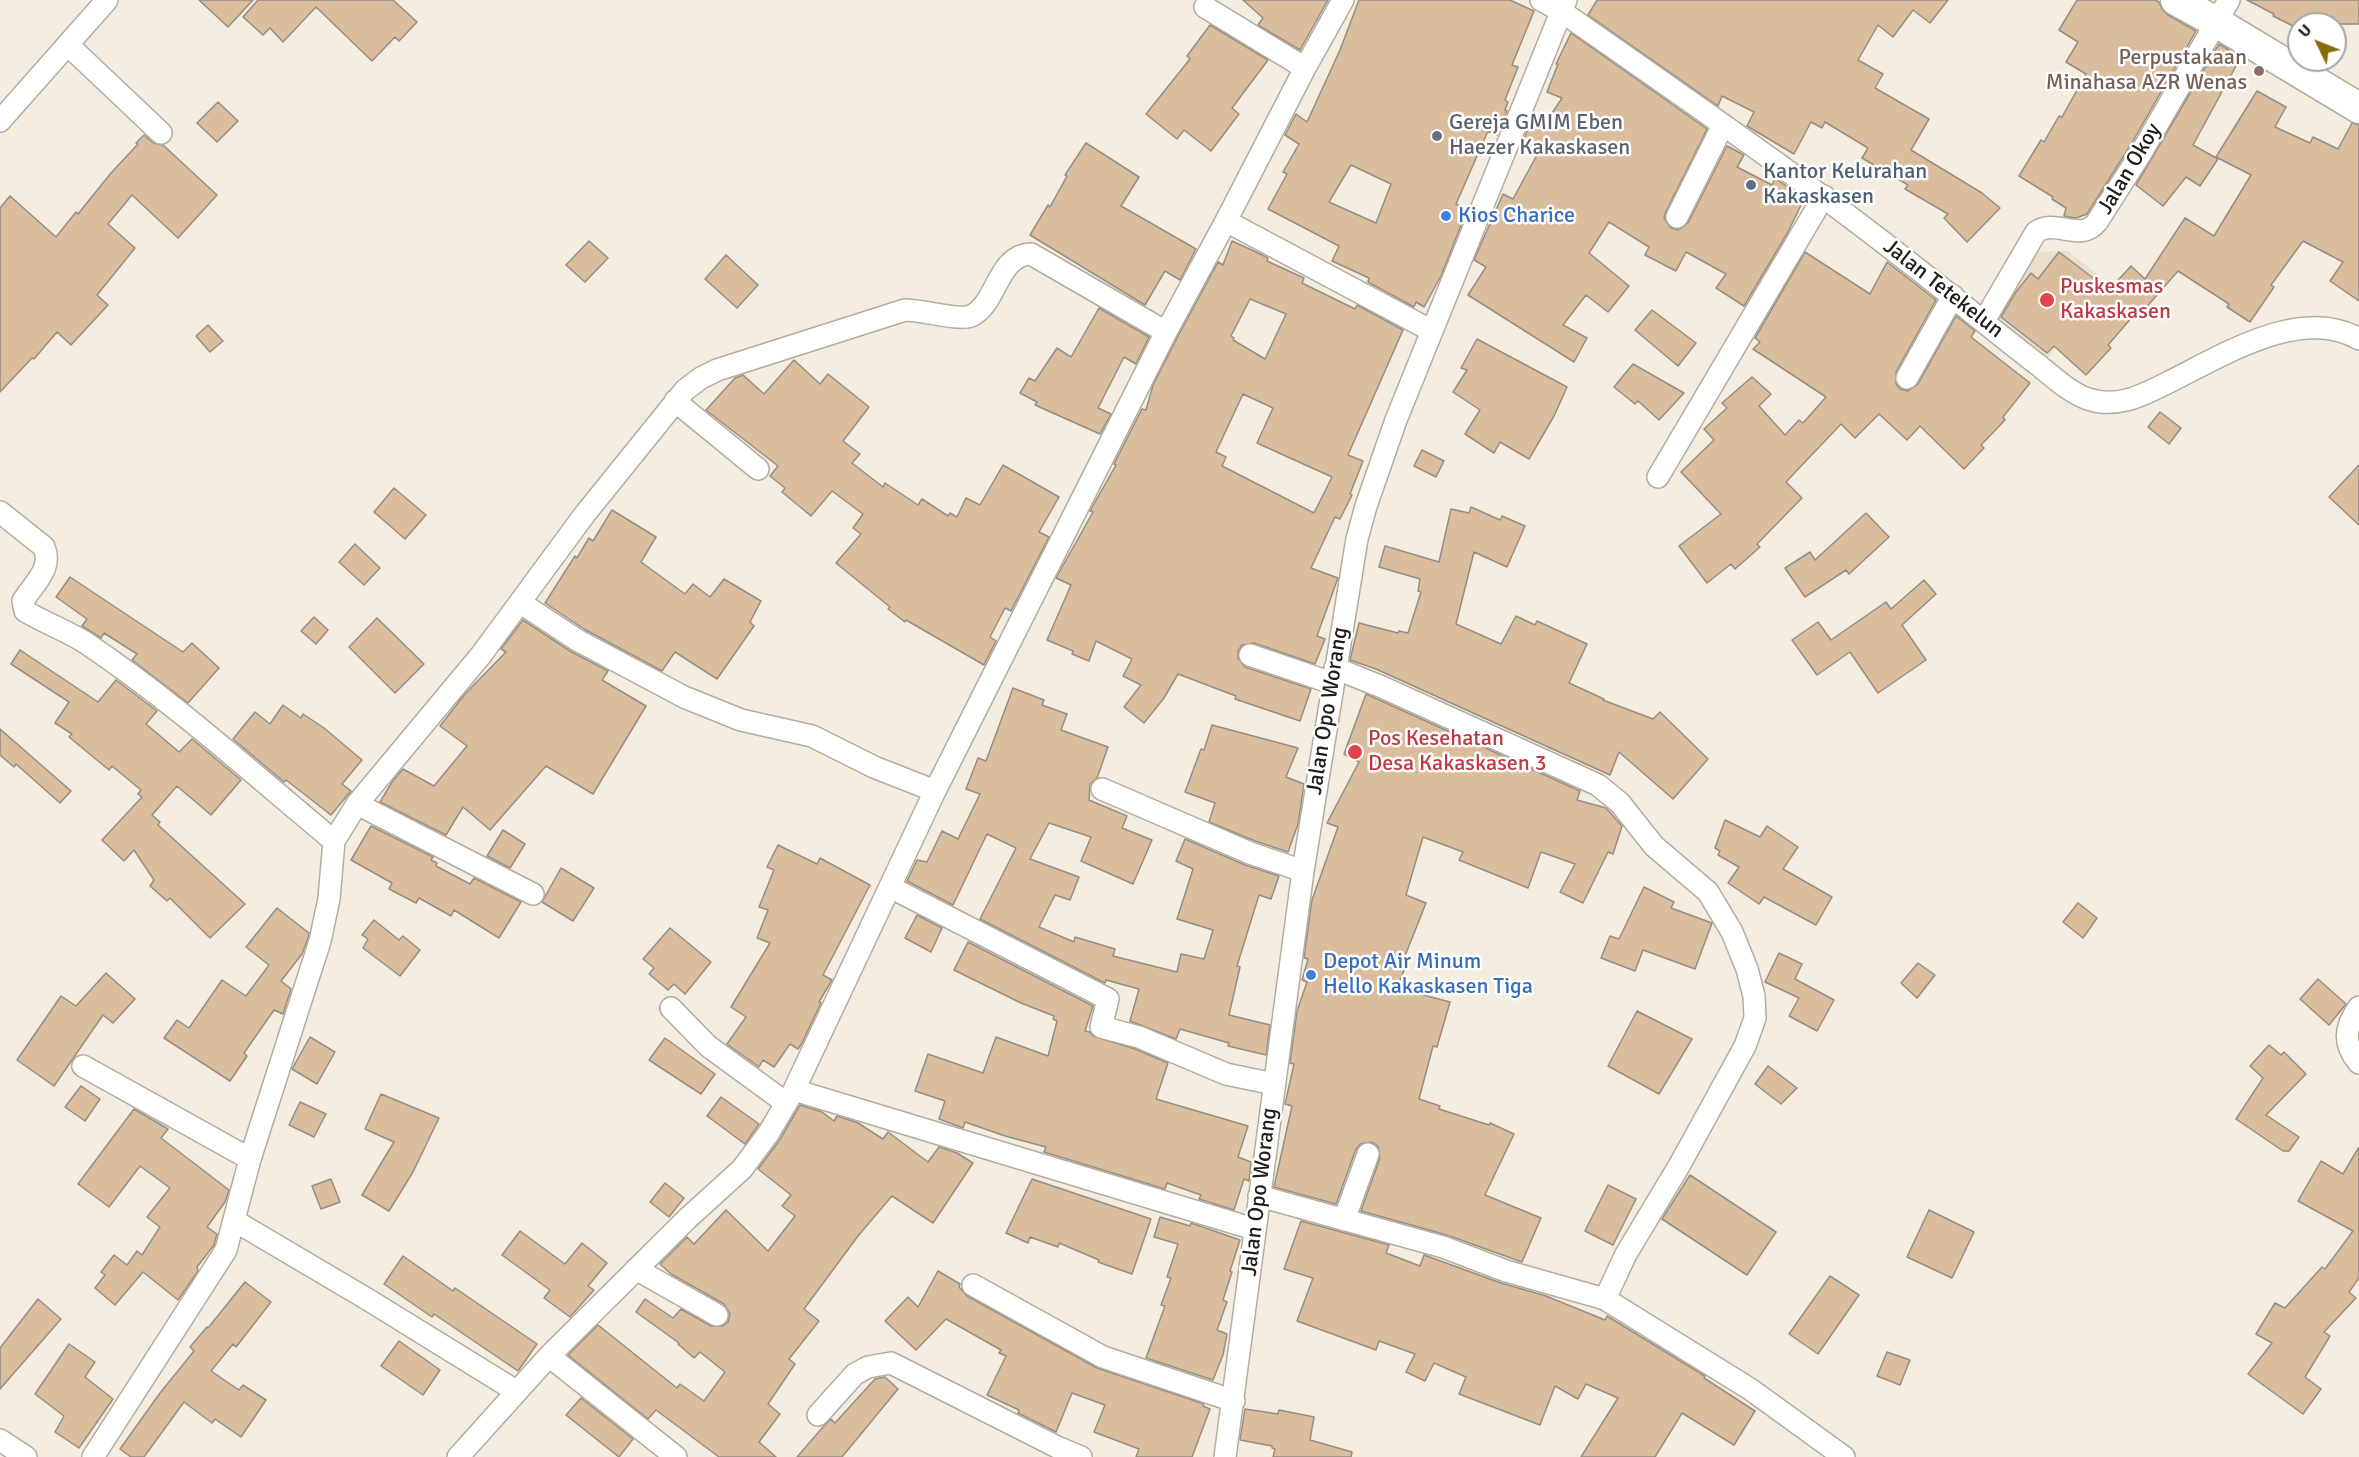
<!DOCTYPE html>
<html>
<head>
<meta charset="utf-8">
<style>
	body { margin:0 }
	#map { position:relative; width:2359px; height:1457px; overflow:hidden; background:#f3ecdf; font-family:Signika,sans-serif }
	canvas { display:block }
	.north { position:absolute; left:2287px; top:12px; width:60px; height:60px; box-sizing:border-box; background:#fff; border:2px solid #a6a5a3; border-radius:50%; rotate:313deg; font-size:16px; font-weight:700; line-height:24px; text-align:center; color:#201d19 }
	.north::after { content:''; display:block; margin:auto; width:21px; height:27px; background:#846c08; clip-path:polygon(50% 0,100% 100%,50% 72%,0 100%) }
</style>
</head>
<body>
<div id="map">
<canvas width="2359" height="1457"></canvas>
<div class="north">U</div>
</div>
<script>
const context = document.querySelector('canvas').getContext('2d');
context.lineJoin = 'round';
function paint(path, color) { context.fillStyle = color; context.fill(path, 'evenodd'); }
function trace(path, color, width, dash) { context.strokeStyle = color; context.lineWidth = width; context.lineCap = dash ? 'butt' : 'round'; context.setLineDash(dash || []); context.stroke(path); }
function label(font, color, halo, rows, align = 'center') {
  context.font = font + ' Signika,sans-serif'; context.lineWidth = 5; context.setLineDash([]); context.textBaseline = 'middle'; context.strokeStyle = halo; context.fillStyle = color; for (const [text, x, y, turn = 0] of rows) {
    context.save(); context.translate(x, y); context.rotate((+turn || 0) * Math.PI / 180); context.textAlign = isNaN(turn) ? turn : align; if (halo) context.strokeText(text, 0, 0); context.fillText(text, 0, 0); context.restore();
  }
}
const built = new Path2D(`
	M2068,251L2105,281L2045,362L1992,318L2036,252Z`);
const building = new Path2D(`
	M199,0H253L228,27Z
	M258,0H393L417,22L399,41L395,37L372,61L316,7L283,42L270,28L263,35L243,17Z
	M1243,0H1328L1300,50L1258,25L1263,18Z
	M1359,0H1510L1534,11L1512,65L1518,67L1505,100L1508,102L1505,110L1507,111L1497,135L1488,131L1456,204L1467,210L1441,276L1424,307L1416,302L1414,307L1368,282L1369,278L1332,261L1339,246L1268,209L1287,174L1283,172L1299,144L1285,135L1296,114L1307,122L1340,50ZM1351,165L1391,184L1376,223L1329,202Z
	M1597,0H1948L1930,23L1913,10L1893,37L1878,25L1858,60L1883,74L1875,88L1929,119L1911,150L1982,193L2000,208L1967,242L1944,218L1948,214L1905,189L1908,185L1862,158L1868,148L1825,122L1822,128L1811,122L1794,154L1747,126L1754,112L1722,96L1718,106L1588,15Z
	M2077,0H2155L2159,2L2162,9L2168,15L2196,31L2130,146L2087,214L2076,218L2064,216L2066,208L2052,199L2053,197L2019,176L2041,140L2044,142L2059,116L2062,117L2086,74L2066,62L2078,42L2059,30Z
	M2247,0H2359V24H2299V29L2273,16L2274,14Z
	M1210,25L1268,60L1232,108L1239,114L1211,151L1184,130L1177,139L1146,114L1190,59L1187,56Z
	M1571,33L1707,129L1666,211L1664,218L1671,228L1678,230L1688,223L1727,146L1744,155L1737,167L1772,185L1775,178L1804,199L1788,232L1744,306L1716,288L1726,274L1686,252L1676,271L1645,255L1649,247L1609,222L1589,253L1629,286L1608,312L1586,295L1563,325L1587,338L1574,362L1468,295L1486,267L1474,260L1503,194L1513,199L1538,153L1521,146L1531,122L1543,127L1562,98L1547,92L1558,64H1556Z
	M2219,44L2241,57L2193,145L2218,159L2200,186L2186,177L2163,206L2136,185Z
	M2257,91L2286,107L2275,127L2310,143L2313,137L2338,149L2352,123L2359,125V301L2330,281L2343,262L2303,241L2271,285L2274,287L2250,322L2227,307L2229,304L2178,271L2137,318L2134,315L2108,345L2111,348L2086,375L2054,346L2047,353L2001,317L2016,292L2031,273L2038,279L2059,252L2109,290L2131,266L2145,279L2185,218L2214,236L2251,175L2216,157Z
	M218,102L238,121L217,142L197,123Z
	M144,135L153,143L163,145L217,195L178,238L132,195L108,224L135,248L97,295L108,305L71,345L57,332L34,359L32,358L0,392V208L10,196L56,237L76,212L78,214L111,173L138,144L136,143Z
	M1086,143L1139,177L1121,206L1196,249L1180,280L1165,271L1145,305L1030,235L1048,205L1050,207L1067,176L1065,175Z
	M589,241L608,258L585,282L566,265Z
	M1232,241L1254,251L1268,258L1267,261L1304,278L1302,283L1355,309L1357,305L1403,330L1348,455L1363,461L1350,494L1352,495L1340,519L1335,517L1311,568L1338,578L1317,636L1325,639L1315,664L1254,643L1242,645L1238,651V658L1245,667L1311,689L1300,721L1235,699L1236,696L1178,674L1164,698L1144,723L1124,707L1141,685L1123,676L1132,659L1096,641L1089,661L1072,654L1073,651L1047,640L1071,585L1056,578L1093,512L1090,511L1116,465L1114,464L1142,409L1146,410L1153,385L1177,338L1218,262L1223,265ZM1250,299L1286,314L1265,359L1233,340L1234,338L1231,336ZM1243,394L1273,408L1257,443L1332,477L1314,513L1222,466L1226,457L1216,452Z
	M1805,252L1870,294L1887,262L1936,300L1896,372V384L1900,389L1908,391L1918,384L1956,316L1975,331L1971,337L2030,383L2003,417L2005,420L1981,445L1984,448L1964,469L1920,426L1907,440L1879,414L1855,438L1841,424L1786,482L1802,498L1757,544L1760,547L1735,569L1731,564L1707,583L1679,546L1721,514L1681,472L1714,440L1704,429L1727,408L1722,403L1752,377L1771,394L1759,406L1785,435L1799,420L1803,423L1826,397L1753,349L1760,342L1755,338Z
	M726,255L758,285L737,308L705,279Z
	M1099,308L1149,337L1136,364L1124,357L1098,408L1111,414L1100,434L1035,405L1037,402L1020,393L1029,378L1035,381L1057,348L1071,357Z
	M1652,310L1696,343L1678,366L1635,330Z
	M208,325L223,341L210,352L196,336Z
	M1477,339L1567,387L1554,416L1529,459L1500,442L1494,453L1465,434L1480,410L1453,392L1467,370L1461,368Z
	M794,360L820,384L828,374L869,407L843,441L860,454L852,463L883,487L885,483L918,505L922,499L948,516L950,513L957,517L966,498L980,505L1003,465L1059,497L1039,532L1049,537L1011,611L1005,608L990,637L996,641L984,665L906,620L905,622L888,609L890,607L836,563L861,534L853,528L863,514L832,491L811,516L782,492L785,488L770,476L778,466L706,410L735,378L743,375L764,394Z
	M1633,364L1684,393L1659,420L1638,401L1635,404L1614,387Z
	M2160,412L2181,428L2169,444L2148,427Z
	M1422,450L1444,461L1436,477L1414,466Z
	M2359,465V525L2329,497Z
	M394,488L426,515L405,539L374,512Z
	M1471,507L1500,520L1502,516L1525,526L1507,567L1474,552L1456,624L1501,644L1516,616L1535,625L1537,621L1587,644L1569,683L1604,699L1603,700L1653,719L1660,712L1708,759L1673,799L1619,752L1610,775L1376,669L1350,660L1359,623L1398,633L1399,631L1408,633L1421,592L1418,591L1420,579L1379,567L1385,546L1439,562L1451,509L1469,513Z
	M612,510L656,537L641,562L685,594L693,584L710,597L724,579L761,601L750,622L754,626L717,679L675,652L662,671L584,629L545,603L575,556L577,558L589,538L593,541Z
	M1866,513L1889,537L1849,574L1846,570L1805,597L1785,568L1810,552L1815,560Z
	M355,544L380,568L364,585L339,562Z
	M70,577L183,652L192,643L219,668L188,703L132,660L137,654L104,633L101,638L82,626L87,619L56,597Z
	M1924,580L1936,594L1902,625L1926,660L1878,693L1850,652L1817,675L1792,640L1818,622L1831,640L1886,602L1891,609Z
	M314,617L328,630L316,644L301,631Z
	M377,618L424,664L395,693L349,647Z
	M523,620L570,651L608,671L602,680L646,706L593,794L546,766L490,830L463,807L446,835L380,802L392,782L403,769L434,786L467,746L440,726L465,694L506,652L501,649Z
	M20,650L98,702L116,680L157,711L146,724L179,752L192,739L241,780L211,815L177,786L152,815L160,822L158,825L245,904L210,938L170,898L167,901L150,886L154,880L134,850L124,861L102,840L142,797L138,794L141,790L112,766L109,770L69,737L72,734L55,723L69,702L11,664Z
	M1013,688L1044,700L1042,705L1067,714L1061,730L1108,747L1097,778L1090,784L1089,800L1127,816L1122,828L1152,840L1133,884L1081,861L1091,837L1049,823L1030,859L1079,877L1070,900L1055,895L1039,927L1074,942L1075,937L1115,949L1113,956L1177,972L1181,954L1204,959L1213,930L1177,919L1193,869L1176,861L1185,839L1245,865L1279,876L1271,899L1259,895L1237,966L1240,967L1229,1015L1270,1025L1266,1055L1228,1046L1229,1043L1180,1029L1176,1039L1130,1021L1139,989L1106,980L1105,983L980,919L1016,848L987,834L953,905L907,881L917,860L927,862L942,831L958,839L980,794L966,789L978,758L986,761Z
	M1366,694L1580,791L1577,800L1606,808L1622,826L1613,854L1608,852L1583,903L1560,892L1575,864L1541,852L1528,888L1459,860L1463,852L1423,837L1406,895L1426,903L1403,961L1407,963L1397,988L1450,1002L1437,1047L1433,1046L1419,1099L1440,1106L1439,1109L1489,1125L1490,1123L1514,1134L1485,1195L1541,1218L1522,1262L1447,1235L1361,1211L1380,1158L1378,1146L1372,1142L1360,1144L1356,1149L1336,1204L1274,1187L1292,1106L1285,1104L1294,1064L1290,1063L1297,1011L1307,982L1302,980L1308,959L1304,958L1312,900L1338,827L1327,823L1359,762L1344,754Z
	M283,705L301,718L303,714L324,728L362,760L342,784L351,791L331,815L286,780L284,782L233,739L255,712L270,724Z
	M1212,725L1298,748L1286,777L1304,784L1298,824L1288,852L1255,841L1209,822L1215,803L1185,792L1201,749L1204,750Z
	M0,729L71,791L60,803L16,764L14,767L0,755Z
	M1725,820L1760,837L1767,826L1798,847L1783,869L1832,897L1816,925L1764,897L1759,904L1728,883L1739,867L1718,855L1720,851L1715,848Z
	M371,826L433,857L431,860L437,863L436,866L470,884L474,878L521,902L499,938L454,910L451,916L419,898L416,903L389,889L392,883L351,860Z
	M503,830L525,844L510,868L487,856Z
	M778,845L817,864L820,858L870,885L823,975L832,980L819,1002L821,1003L802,1043L798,1049L790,1044L774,1067L763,1060L759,1067L727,1044L746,1017L731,1007L770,943L757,938L768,910L759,907L774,870L767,867Z
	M561,868L594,888L573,921L542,902Z
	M1644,887L1674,902L1671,908L1712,923L1695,969L1643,950L1635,971L1601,958L1610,936L1619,939Z
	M2078,903L2097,918L2083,938L2063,922Z
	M277,908L309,933L308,938L302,954L281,981L291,989L283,1014L274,1010L244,1053L247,1056L230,1081L164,1038L177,1020L189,1028L222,980L246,996L269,965L246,947Z
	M917,915L942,928L931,952L905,938Z
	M374,920L399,940L403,936L420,950L400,976L363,948L368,939L362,935Z
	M670,928L711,962L685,994L674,984L668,990L649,974L654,968L643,959Z
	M968,942L1093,1006L1085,1031L1090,1032L1093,1036L1135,1049L1168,1063L1156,1099L1248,1126L1238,1157L1251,1162L1249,1181L1244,1179L1234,1210L1199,1199L1201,1195L1167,1183L1165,1189L1044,1152L1046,1147L1005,1136L965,1122L963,1128L939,1119L945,1101L915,1091L928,1054L983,1073L996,1037L1048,1056L1057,1021L1053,1019L1054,1016L1021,1003L954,970Z
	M1779,953L1802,964L1795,979L1834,1000L1817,1031L1789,1016L1799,998L1765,982Z
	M1918,963L1935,975L1917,998L1901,983Z
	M106,973L135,999L113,1023L103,1015L54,1086L17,1060L61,996L76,1006Z
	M2318,979L2346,1004L2329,1025L2300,999Z
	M1637,1011L1692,1039L1659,1094L1608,1066Z
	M310,1037L335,1052L317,1084L292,1069Z
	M665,1038L715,1074L701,1094L649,1060Z
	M2269,1045L2281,1055L2284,1052L2306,1074L2266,1115L2299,1137L2289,1151H2283L2236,1119L2263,1078L2250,1066Z
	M1768,1066L1797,1088L1781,1104L1755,1084Z
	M81,1086L100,1099L85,1121L65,1107Z
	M381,1094L439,1118L413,1172L389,1211L362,1195L394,1142L365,1129Z
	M721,1097L759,1124L745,1144L707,1116Z
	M300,1102L326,1114L314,1137L289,1125Z
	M800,1105L822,1112L834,1121L837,1116L858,1123L883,1139L888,1132L928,1162L939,1147L957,1153L973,1163L933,1223L892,1196L858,1236L804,1309L819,1321L789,1359L795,1364L768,1404L780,1414L759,1442L776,1457H719L656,1410L648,1419L568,1355L598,1325L677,1388L680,1384L704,1401L725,1372L700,1352L694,1358L678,1344L679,1343L636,1312L645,1299L673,1318L681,1309L711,1326H723L728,1322L730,1314L724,1304L671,1274L660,1264L687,1237L694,1244L726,1210L768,1251L795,1216L782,1206L791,1195L758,1169L779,1141Z
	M134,1109L168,1129L161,1138L229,1190L225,1202L207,1227L217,1234L214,1245L197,1267L198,1271L178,1300L143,1272L115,1305L95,1288L105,1275L101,1272L114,1255L127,1265L137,1251L142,1255L160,1227L147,1217L170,1188L140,1166L109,1207L78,1184Z
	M2359,1147V1278L2349,1292L2356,1298L2324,1332L2330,1336L2305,1377L2321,1389L2303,1414L2248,1374L2272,1343L2256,1334L2275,1303L2285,1308L2322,1267L2325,1269L2353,1231L2298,1201L2321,1161L2343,1174Z
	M1690,1175L1776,1232L1747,1275L1662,1219Z
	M331,1179L340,1202L321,1209L312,1186Z
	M1032,1179L1151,1219L1132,1274L1098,1262L1099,1260L1059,1243L1058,1247L1030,1237L1028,1243L1006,1233Z
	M665,1183L684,1198L669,1217L650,1202Z
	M1608,1185L1636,1199L1613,1245L1585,1231Z
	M1929,1210L1974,1232L1952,1278L1907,1257Z
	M1160,1217L1190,1226L1191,1223L1240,1240L1230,1271L1232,1272L1223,1300L1227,1302L1217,1330L1227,1334L1223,1355L1213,1380L1146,1358L1165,1306L1161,1305L1171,1278L1167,1277L1178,1244L1154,1237Z
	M1301,1221L1389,1245L1386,1253L1420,1266L1424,1255L1501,1283L1546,1296L1605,1320L1607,1316L1705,1376L1704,1378L1755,1411L1734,1445L1682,1413L1655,1457H1581L1618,1398L1586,1384L1578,1399L1555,1386L1540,1425L1459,1394L1466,1377L1434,1363L1425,1381L1406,1372L1415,1354L1379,1341L1376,1350L1297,1321L1313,1278L1284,1269Z
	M520,1231L565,1264L582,1243L607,1263L588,1286L594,1290L570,1317L544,1298L550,1290L502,1255Z
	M403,1256L453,1291L455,1288L537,1344L518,1371L434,1314L432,1317L384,1284Z
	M938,1271L960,1284L959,1287L967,1296L1097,1368L1204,1404L1203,1406L1210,1409L1192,1457H1136L1139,1449L1094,1432L1105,1405L1072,1393L1056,1432L1018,1413L1019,1410L987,1395L1006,1356L999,1353L1001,1350L946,1319L916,1350L885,1321L908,1297L918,1307Z
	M1830,1276L1859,1295L1818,1354L1789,1334Z
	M245,1282L271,1302L236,1347L233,1344L211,1371L239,1390L243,1385L266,1400L241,1437L215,1419L212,1423L184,1402L144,1457H131L120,1449L160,1393L194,1351L190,1347L207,1327L208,1328Z
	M38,1299L61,1319L0,1389V1348Z
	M399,1341L440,1370L423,1395L381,1366Z
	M69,1344L95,1362L85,1377L113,1399L79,1448L55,1432L64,1416L35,1394Z
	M1887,1352L1910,1360L1900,1385L1877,1376Z
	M885,1377L898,1389L842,1457H797L823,1427L831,1419L835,1423L875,1379Z
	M581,1398L633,1439L619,1457L566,1415Z
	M1245,1409L1278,1414L1279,1410L1314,1417L1310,1440L1352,1452L1351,1457H1273L1275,1449L1272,1448V1446L1240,1440Z`);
const minor = new Path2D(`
	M1541,0L1561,11C1679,94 1798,175 1911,264C1954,297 1995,332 2037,364C2052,376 2070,393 2088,399C2118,409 2143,395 2169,382C2222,356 2301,305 2359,339
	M1205,7L1305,68
	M68,45L161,133
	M0,121L107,0
	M1677,217L1723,125
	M1226,221L1432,331
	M1984,321L2036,232C2056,218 2080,243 2097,222L2141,153L2229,0
	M1907,378L1953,296
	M675,401L758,469
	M1658,477L1824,196
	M0,512L44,547C53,569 34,583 23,601L25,611C45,623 67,631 86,643C174,702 252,773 334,841
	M521,603L577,640L684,697L741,720L812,736L874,767L935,791
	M1250,655L1332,683
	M1335,668L1382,687L1598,785L1620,803L1654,846L1708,892L1732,932L1747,969L1754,996L1755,1018L1745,1046L1679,1166L1626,1254L1605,1299
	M1102,789L1250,853L1303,871
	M357,804L533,894
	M890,887L1108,999L1101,1027L1139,1037L1226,1074L1274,1084
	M2359,1007C2344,1028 2343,1044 2359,1063
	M671,1008L708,1046L786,1103
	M83,1066L250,1159
	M1259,1196L1443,1247L1506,1271L1605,1299L1750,1389L1844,1457
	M1344,1220L1368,1154
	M235,1221L367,1299L516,1391
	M1254,1229L794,1090L935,791L1166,332L1226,221L1305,68L1343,0
	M636,1269L717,1315
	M973,1285L1103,1357L1234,1401
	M549,1356L676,1457
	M818,1415L855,1374L868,1367L891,1363L1057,1447L1081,1457
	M0,1440L26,1457
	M93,1457L226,1250L250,1159L320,941L329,899L334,841L357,804L481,655L585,514L685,390L701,378L717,370L905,310C923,310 959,321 971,316C998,303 997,255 1031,254L1166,332
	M458,1457L549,1356L688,1218L742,1169L768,1134L794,1090
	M1225,1457L1303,871L1357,539L1366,506L1396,420L1566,0`);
const highway = new Path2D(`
	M2176,0L2216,22L2359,108`);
const markers = [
	[2259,71,6,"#8d6e63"],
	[1437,136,6,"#6b7280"],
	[1751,185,6,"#5c6f8a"],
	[1446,216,6,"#3f7fe0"],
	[2047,300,8,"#e0444e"],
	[1355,752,8,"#e0444e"],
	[1311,975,6,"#3f7fe0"]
];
const educationNames = [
	["Perpustakaan",2247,58],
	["Minahasa AZR Wenas",2247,83]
];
const worshipNames = [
	["Gereja GMIM Eben",1449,123],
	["Haezer Kakaskasen",1449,148]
];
const streetNames = [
	["Jalan Okoy",2130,169,-59],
	["Jalan Tetekelun",1943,289,38],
	["Jalan Opo Worang",1328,711,-81],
	["Jalan Opo Worang",1260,1192,-83]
];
const serviceNames = [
	["Kantor Kelurahan",1763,172],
	["Kakaskasen",1763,197]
];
const shopNames = [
	["Kios Charice",1458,216],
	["Depot Air Minum",1323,962],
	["Hello Kakaskasen Tiga",1323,987]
];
const healthNames = [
	["Puskesmas",2060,287],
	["Kakaskasen",2060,312],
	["Pos Kesehatan",1368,739],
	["Desa Kakaskasen 3",1368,764]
];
paint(built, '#e9dfcb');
paint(building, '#dabd9c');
trace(building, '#978d83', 1.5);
trace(minor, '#b3ada0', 24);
trace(highway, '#b3ada0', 33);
trace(minor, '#fff', 21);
trace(highway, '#fff', 30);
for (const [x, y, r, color] of markers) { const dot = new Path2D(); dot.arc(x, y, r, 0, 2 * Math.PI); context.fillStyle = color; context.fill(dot); trace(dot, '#fff', 2); }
label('22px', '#785e54', '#fff', educationNames, 'right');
label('22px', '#5b616d', '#fff', worshipNames, 'left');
label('22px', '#201d19', '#fff', streetNames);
label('22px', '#4e5e75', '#fff', serviceNames, 'left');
label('22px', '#366cbe', '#fff', shopNames, 'left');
label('22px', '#be3a42', '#fff', healthNames, 'left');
</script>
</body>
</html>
